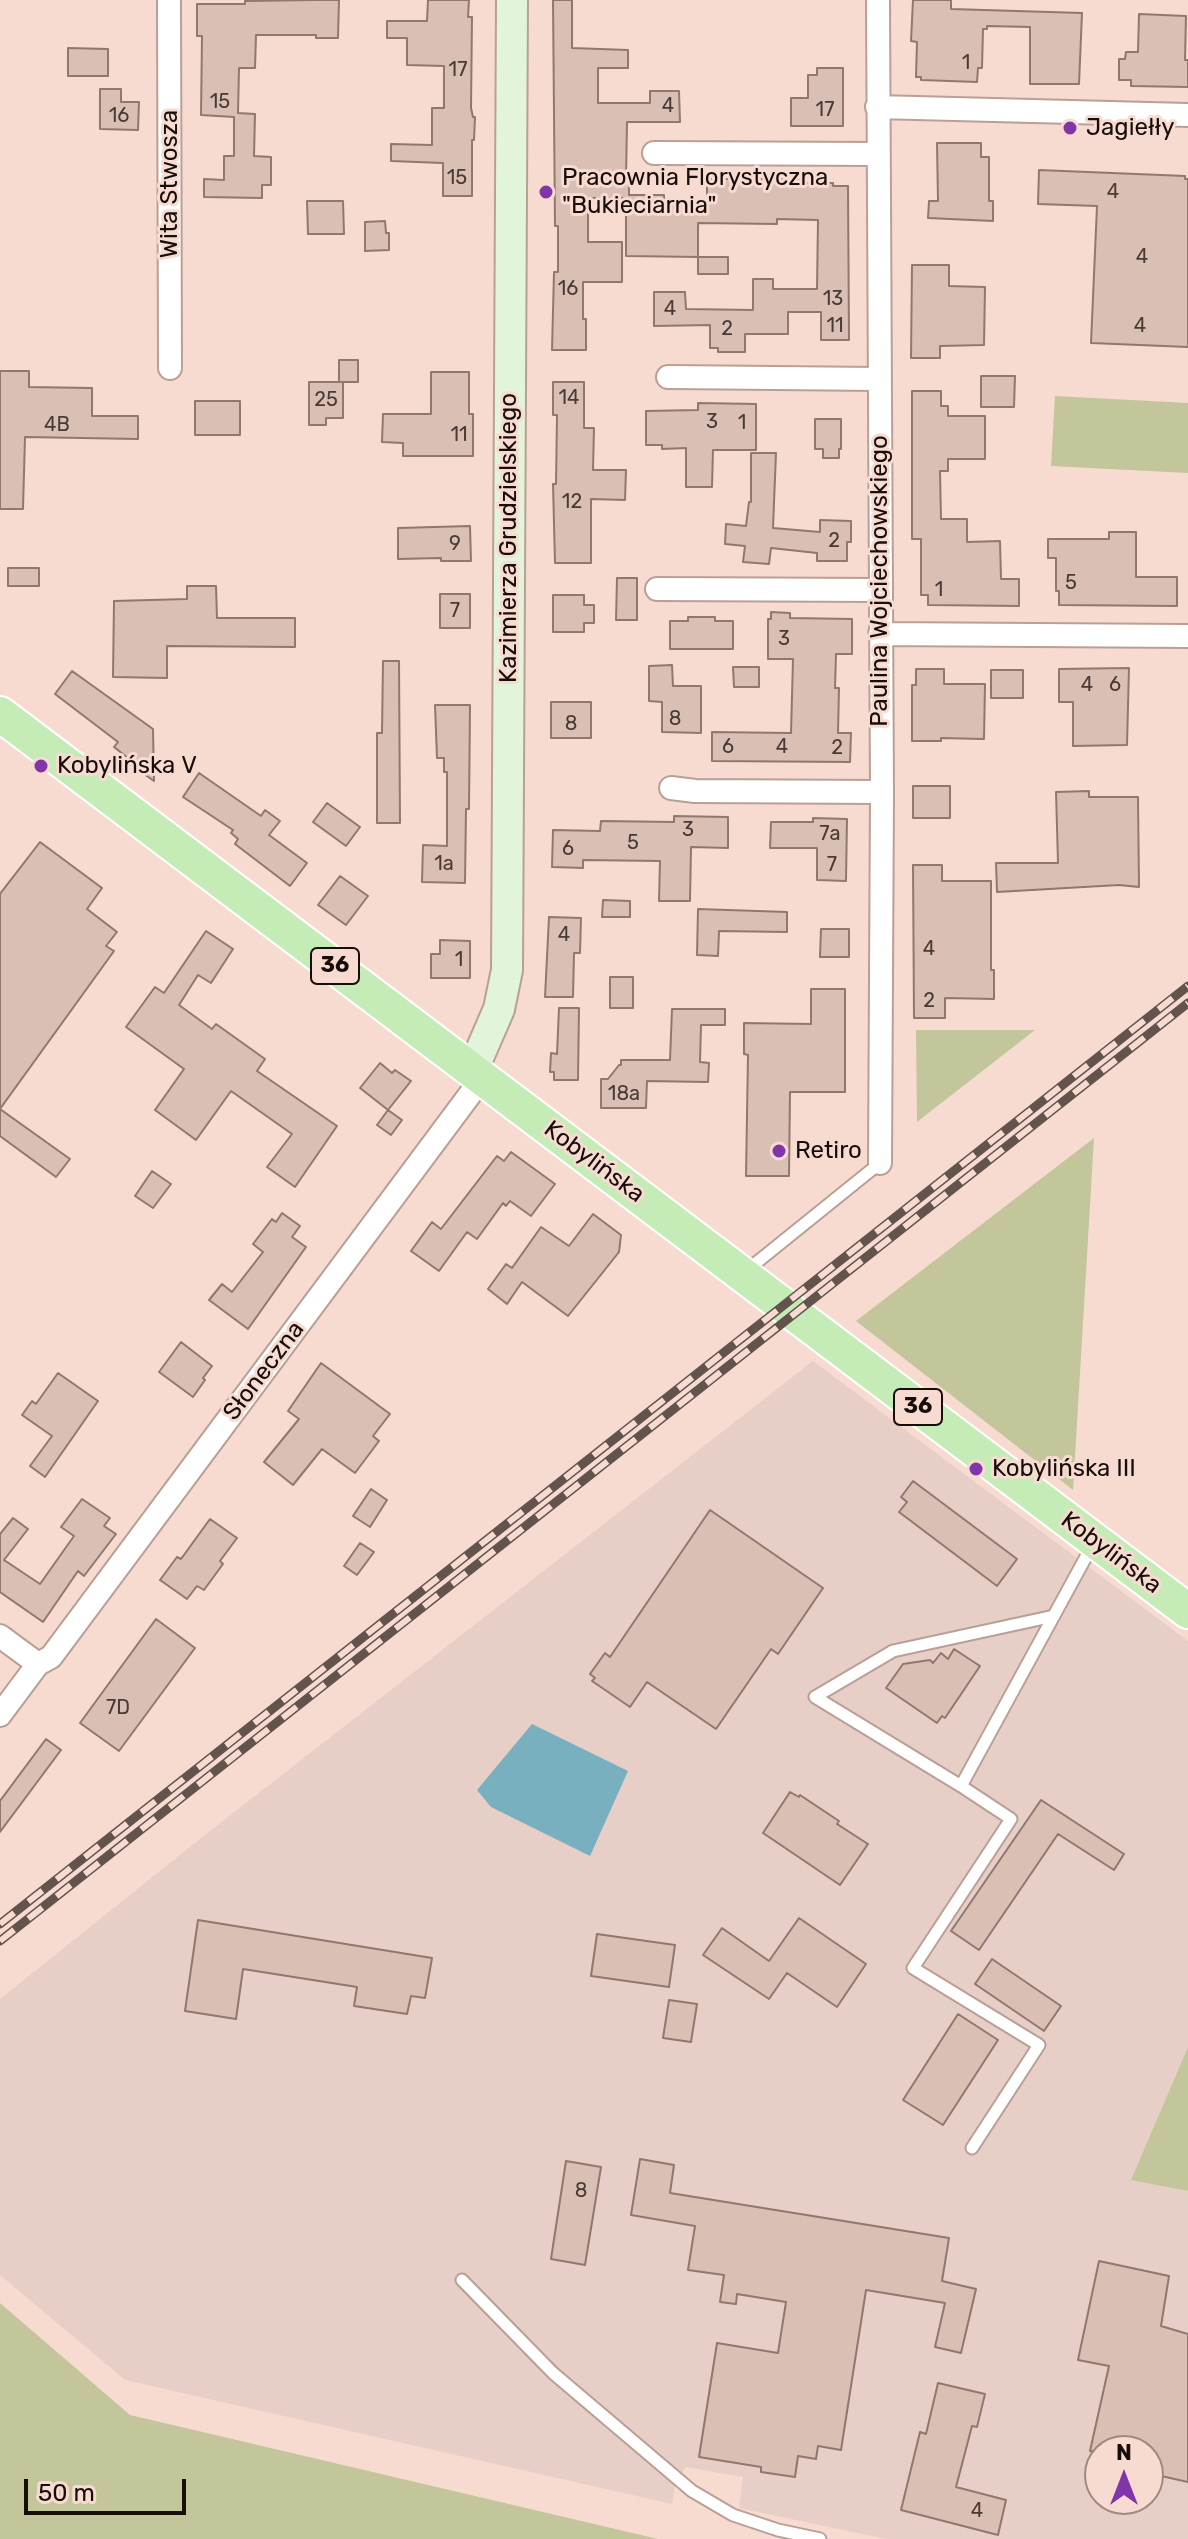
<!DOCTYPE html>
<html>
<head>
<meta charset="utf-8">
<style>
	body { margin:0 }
	#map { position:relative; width:1188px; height:2539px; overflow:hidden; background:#f7dbd0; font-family:Rubik,sans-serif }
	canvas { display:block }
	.north { position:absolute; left:1084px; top:2435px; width:80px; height:80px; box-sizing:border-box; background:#f7dbd0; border:2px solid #9d8981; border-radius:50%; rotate:0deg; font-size:22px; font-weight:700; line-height:32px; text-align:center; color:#170e0b }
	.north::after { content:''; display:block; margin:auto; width:28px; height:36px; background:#8036a8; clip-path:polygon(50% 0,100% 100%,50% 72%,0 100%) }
	.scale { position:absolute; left:24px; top:2479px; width:162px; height:36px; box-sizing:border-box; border:4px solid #170e0b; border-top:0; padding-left:10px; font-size:24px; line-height:28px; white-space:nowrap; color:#170e0b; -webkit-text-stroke:6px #f7dbd0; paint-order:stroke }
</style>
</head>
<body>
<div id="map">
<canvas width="1188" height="2539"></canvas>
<div class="north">N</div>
<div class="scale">50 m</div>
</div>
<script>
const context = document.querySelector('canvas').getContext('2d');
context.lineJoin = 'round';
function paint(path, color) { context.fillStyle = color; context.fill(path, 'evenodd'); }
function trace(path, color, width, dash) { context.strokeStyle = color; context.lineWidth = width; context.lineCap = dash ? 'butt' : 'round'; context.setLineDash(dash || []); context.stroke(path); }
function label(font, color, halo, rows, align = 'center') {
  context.font = font + ' Rubik,sans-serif'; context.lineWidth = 6; context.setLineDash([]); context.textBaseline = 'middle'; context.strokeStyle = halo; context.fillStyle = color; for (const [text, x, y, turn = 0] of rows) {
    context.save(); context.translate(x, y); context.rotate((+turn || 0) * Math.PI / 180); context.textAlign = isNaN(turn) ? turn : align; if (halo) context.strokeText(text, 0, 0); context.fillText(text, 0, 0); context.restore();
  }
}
const industrial = new Path2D(`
	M813,1361L1188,1641V2047L1132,2179L1188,2191V2539H886L739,2508L743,2477L686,2467L675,2483L672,2504L125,2380L0,2275V1999L201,1838ZM1100,2451H1148V2499H1100Z`);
const green = new Path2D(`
	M1055,396L1188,403V473L1051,466Z
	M916,1030H1035L917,1122Z
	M1094,1138L1073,1490L856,1321Z
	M1188,2047V2191L1131,2180Z
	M0,2303L130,2415L658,2539H0Z`);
const water = new Path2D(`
	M532,1724L628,1771L590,1856L491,1807L477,1790Z`);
const building = new Path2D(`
	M316,0H339L338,38H316V35H256L255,68H239L238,113L255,114L254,156L271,157V185H262V198L204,197V179L224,180V156H234V117L201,115L202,36H197V4H245V1Z
	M428,0H469L468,17H472L471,108L473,117H475L474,140H472V196H443V163L391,161V144L432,145V108H444V66L407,65V38H387V21H427Z
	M553,0H572V48L628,50V68H598V103H650V91H679L680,122H627L626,178H629V195H664V201H707V179H799V183H833V186H848L849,340H821V312H788V334H745V352H718V348H710V325L654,326V292H685L686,309L753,310V279H773V289H817L818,220L777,219V224L698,223V257L626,256V198H588V242H622V282H583V319H586V350H552L554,272H558V226H555Z
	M913,0H951V9L1082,13L1079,84H1030V27L987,26V29H983L982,68H978L977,82L921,80V77H916L917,42L911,41Z
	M1139,14L1186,16L1185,60H1188V87L1131,86V80H1119V59H1125L1126,52H1138Z
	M68,48L108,49V76H68Z
	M817,68H843V126H791V98H808V75H817Z
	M100,89H121V102H139L138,130L100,129Z
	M937,143H981V157H989V201H993V221L928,218L929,201H938Z
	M1039,170L1185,176V179H1188V347L1091,343L1097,206L1038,204Z
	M307,201H343L344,234H308Z
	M385,221L386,233H389V250L365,251V222Z
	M698,257H728V274H698Z
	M912,265H949V286L985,287L984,345L940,346V358H911Z
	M339,360H358V382H339Z
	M0,371H29V387L92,388V416H138V439L25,437L23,509H0Z
	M431,372H469V414H473V456H403V443L382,442L383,414H431Z
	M981,376H1015L1014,407H981Z
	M309,382H343V418H326V425H309Z
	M553,382H584V428H594L593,470H626L625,500L591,499V563H555L553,484H556L557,415H553Z
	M912,391H941V406H948V416H985V459H948V471H940L941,519H967V542L1000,541L1001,579H1019V606L928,605V595H921V539H912Z
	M195,401H240V435H195Z
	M698,403L756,404V450H713L712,487H686V448L662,449V445H646V411L698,410Z
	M815,419H841V449H839V458H823V449H815Z
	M751,453H776L773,528L820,532V520L851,521V542H847V561H817V553L771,548L769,564L743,562L745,546L725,544L726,524L746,526L749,502H751Z
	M470,526L471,561H441V558L398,559V528Z
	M1109,532H1136V577H1177V606L1059,605V591H1056V558H1048V539H1109Z
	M8,568H39V586H8Z
	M617,578H637V620H616Z
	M187,586H216L217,618H295V647L167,646V678L113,677L114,601L187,599Z
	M440,594H470V628H440Z
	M553,595H584V605H594V623H584V632H553Z
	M771,612L790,613V618L852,619V654H836L835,688H839L838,733H851L850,762L712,761V732L791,733L793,659H768V619H771Z
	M688,617H715V621H733V649H670V621H688Z
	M383,661H399L400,823H377V733H382Z
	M672,665L673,686H701V733L662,732V702L649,701V666Z
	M733,667H759V687H734Z
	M1129,668L1127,745L1073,746V702H1059V669Z
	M916,669H944V684H985L984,739L941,738V741H912V685H916Z
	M991,670H1023V698H991Z
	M72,671L153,729L154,781L131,765L133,762L114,747L118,742L55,694Z
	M551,702H591V738H551Z
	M435,705H470L469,809H466L465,883L422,882L423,845L447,846V772H444V758H437Z
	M199,773L261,816L265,810L280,821L269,835L307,863L290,886L235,844L238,839L231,833L233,830L183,797Z
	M913,786H950V818H913Z
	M1089,791V797H1138L1139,887L1119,885L997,892L996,863H1058L1056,792Z
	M327,803L360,827L346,846L313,822Z
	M674,816L728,817V848L691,847L690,901H659L660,861L583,860V868L552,867L553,830L600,831L601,821L674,822Z
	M813,818L847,819L846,881L817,880V848H770L771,822H813Z
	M40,842L102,888L87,909L117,932L106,946L114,951L0,1109L70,1159L56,1177L0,1136V894Z
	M913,865H942V881H991V970H994V999L945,998V1018H914Z
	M340,876L368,896L346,925L318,905Z
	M603,900L630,901V917H602Z
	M698,909L787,912V932L719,931L718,956L697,955Z
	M549,917L581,918L580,953H574L573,997H545Z
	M821,929H849V957H820Z
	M206,931L233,949L211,983L198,975L179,1005L212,1029L216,1024L265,1059L257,1071L337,1126L295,1187L267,1167L292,1134L231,1091L196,1140L155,1110L184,1069L126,1027L155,987L164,993Z
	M440,940L470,941V978H431V954H440Z
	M610,977H633V1008H610Z
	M811,989H845V1092H790L789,1176H746L748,1055L744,1054V1023L811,1024Z
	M559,1008H579L578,1080H554V1072H550L551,1053L557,1054Z
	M672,1009H725V1025H701L700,1062L709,1063L708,1082L647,1081L646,1108H601V1079H608L619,1065H621V1060H670Z
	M380,1063L392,1073L395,1070L411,1081L388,1110L360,1088Z
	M388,1110L402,1120L391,1135L377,1125Z
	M511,1152L555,1184L531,1216L510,1201L506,1206L503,1203L477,1239L467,1232L439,1271L411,1251L432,1222L441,1229L497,1156L504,1161Z
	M152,1171L171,1184L153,1208L135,1196Z
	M282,1213L300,1226L292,1237L306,1247L248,1329L209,1300L222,1284L232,1292L263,1252L253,1244L272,1219L276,1222Z
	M593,1214L621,1235L619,1252L568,1316L522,1282L507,1304L488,1289L506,1264L512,1268L541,1227L569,1246Z
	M181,1342L212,1366L203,1378L205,1380L193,1397L159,1372Z
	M321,1363L390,1414L373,1436L379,1441L355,1473L322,1449L293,1485L264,1462L299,1419L288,1411Z
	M58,1373L98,1401L45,1477L30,1466L52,1436L22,1415L32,1401L36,1404Z
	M913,1481L1017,1559L997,1586L899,1512L907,1502L901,1497Z
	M371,1489L387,1500L370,1527L353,1516Z
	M82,1499L110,1518L104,1526L116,1534L84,1576L78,1571L43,1622L0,1592V1534L13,1518L28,1529L4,1560L40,1584L74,1536L61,1527Z
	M710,1510L823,1588L778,1654L771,1649L716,1729L647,1682L630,1707L592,1681L595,1678L590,1674L605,1653L610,1657Z
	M210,1519L237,1538L220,1561L223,1564L204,1590L197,1586L187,1599L160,1580L177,1557L181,1559Z
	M360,1543L374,1552L357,1575L344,1566Z
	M156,1619L195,1648L119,1751L80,1723Z
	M954,1649L980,1666L945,1718L942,1716L937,1723L886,1688L903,1664L930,1660L933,1663L941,1653L948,1659Z
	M46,1739L61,1750L0,1832V1801Z
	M790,1792L799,1797L800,1795L839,1821L837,1824L868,1844L840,1885L763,1833Z
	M1041,1800L1124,1854L1114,1870L1058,1834L979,1950L951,1931Z
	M799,1918L866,1964L837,2007L787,1973L769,1999L703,1955L722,1928L769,1961Z
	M198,1920L432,1958L425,1998L411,1996L407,2014L354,2006L357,1987L243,1969L236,2019L185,2011Z
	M597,1934L675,1945L669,1987L591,1976Z
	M992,1959L1061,2006L1044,2031L975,1984Z
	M669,2000L697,2004L691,2042L663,2038Z
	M958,2014L998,2040L943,2125L903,2100Z
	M640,2159L674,2165L670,2193L949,2238L942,2281L976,2289L961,2353L935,2347L945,2303L866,2290L841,2450L818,2446L816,2459L798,2456L795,2477L761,2472V2467L699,2457L717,2343L778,2353L786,2302L737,2294L736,2304L720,2302L724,2275L688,2270L695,2226L631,2215Z
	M566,2161L601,2167L585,2265L551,2259Z
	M1099,2261L1169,2276L1161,2326L1188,2334V2482L1148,2473V2451H1090L1109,2366L1078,2360Z
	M938,2383L985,2394L977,2427L972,2426L956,2487L1006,2500L998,2535L901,2510L920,2432L926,2434Z`);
const lane = new Path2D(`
	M746,1271L880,1163
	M961,1786L815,1697L893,1651L1054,1616
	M972,2148L1039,2045L913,1968L1011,1819L961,1786L1093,1544
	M462,2280L553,2373L692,2491L733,2515L778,2530L820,2539`);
const street = new Path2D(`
	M169,0L170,368
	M878,0L882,792L880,1163
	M877,107L1188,115
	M654,153L877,154
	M668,377L879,379
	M657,589L880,590
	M880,634L1188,636
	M671,788L695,791L882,792
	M0,1636L38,1664
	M0,1715L38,1664L51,1657L474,1089L473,1069`);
const secondary = new Path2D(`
	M473,1069L499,1009L507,970L512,0`);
const primary = new Path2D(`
	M0,714L1188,1611`);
const rail = new Path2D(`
	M0,1924L1188,986
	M0,1941L1188,1003`);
const markers = [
	[1070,128,8,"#8036a8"],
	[546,192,8,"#8036a8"],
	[41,766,8,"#8036a8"],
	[779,1151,8,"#8036a8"],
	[976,1469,8,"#8036a8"]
];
const numberNames = [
	["1",966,63],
	["17",458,70],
	["15",220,102],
	["4",668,106],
	["17",825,110],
	["16",119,116],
	["15",457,178],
	["4",1113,192],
	["4",1142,257],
	["16",568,289],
	["13",833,299],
	["4",670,309],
	["11",835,326],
	["4",1140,326],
	["2",727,329],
	["14",569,398],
	["25",326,400],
	["3",712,422],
	["1",742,423],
	["4B",57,425],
	["11",459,435],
	["12",572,502],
	["2",834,541],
	["9",455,544],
	["5",1071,583],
	["1",939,590],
	["7",455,611],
	["3",784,639],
	["4",1087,685],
	["6",1115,685],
	["8",675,719],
	["8",571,724],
	["6",728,747],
	["4",782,747],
	["2",837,748],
	["3",688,830],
	["7a",830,834],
	["5",633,843],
	["6",568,849],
	["1a",444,864],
	["7",832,865],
	["4",564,935],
	["4",929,949],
	["1",459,960],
	["2",929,1001],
	["18a",624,1094],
	["7D",118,1708],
	["8",581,2191],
	["4",977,2511]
];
const shields = [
	[335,966,48],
	[918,1407,48]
];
const shieldNames = [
	["36",335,966],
	["36",918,1407]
];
const poiNames = [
	["Jagiełły",1086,128],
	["Pracownia Florystyczna",562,178],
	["\"Bukieciarnia\"",562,206],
	["Kobylińska V",57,766],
	["Retiro",795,1151],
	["Kobylińska III",992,1469]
];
const streetNames = [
	["Wita Stwosza",170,184,-90],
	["Kazimierza Grudzielskiego",509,538,-90],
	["Paulina Wojciechowskiego",880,581,-90],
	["Kobylińska",594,1162,37],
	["Słoneczna",264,1371,-53],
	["Kobylińska",1111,1553,37]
];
paint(industrial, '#e7cec7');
paint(green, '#c2c69a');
paint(water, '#78b0bf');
paint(building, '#dabfb4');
trace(building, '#90786e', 2);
trace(lane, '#b99f95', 15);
trace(street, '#b99f95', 26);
trace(secondary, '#b99f95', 34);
trace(primary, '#fff', 38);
trace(lane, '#fff', 11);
trace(street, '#fff', 22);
trace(secondary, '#e2f5db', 30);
trace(primary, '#c5ecb7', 34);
trace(rail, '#62534d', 9);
trace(rail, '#f7dbd0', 6, [18]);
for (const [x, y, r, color] of markers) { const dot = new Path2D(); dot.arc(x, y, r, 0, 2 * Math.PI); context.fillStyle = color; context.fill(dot); trace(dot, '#f7dbd0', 3); }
label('20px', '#483a35', null, numberNames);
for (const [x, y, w] of shields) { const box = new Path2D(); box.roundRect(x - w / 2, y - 18, w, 36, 6); context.fillStyle = '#f7dbd0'; context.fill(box); trace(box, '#170e0b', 2); }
label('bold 22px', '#170e0b', null, shieldNames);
label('24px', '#170e0b', '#f7dbd0', poiNames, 'left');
label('24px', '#170e0b', '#f7dbd0', streetNames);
</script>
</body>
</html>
